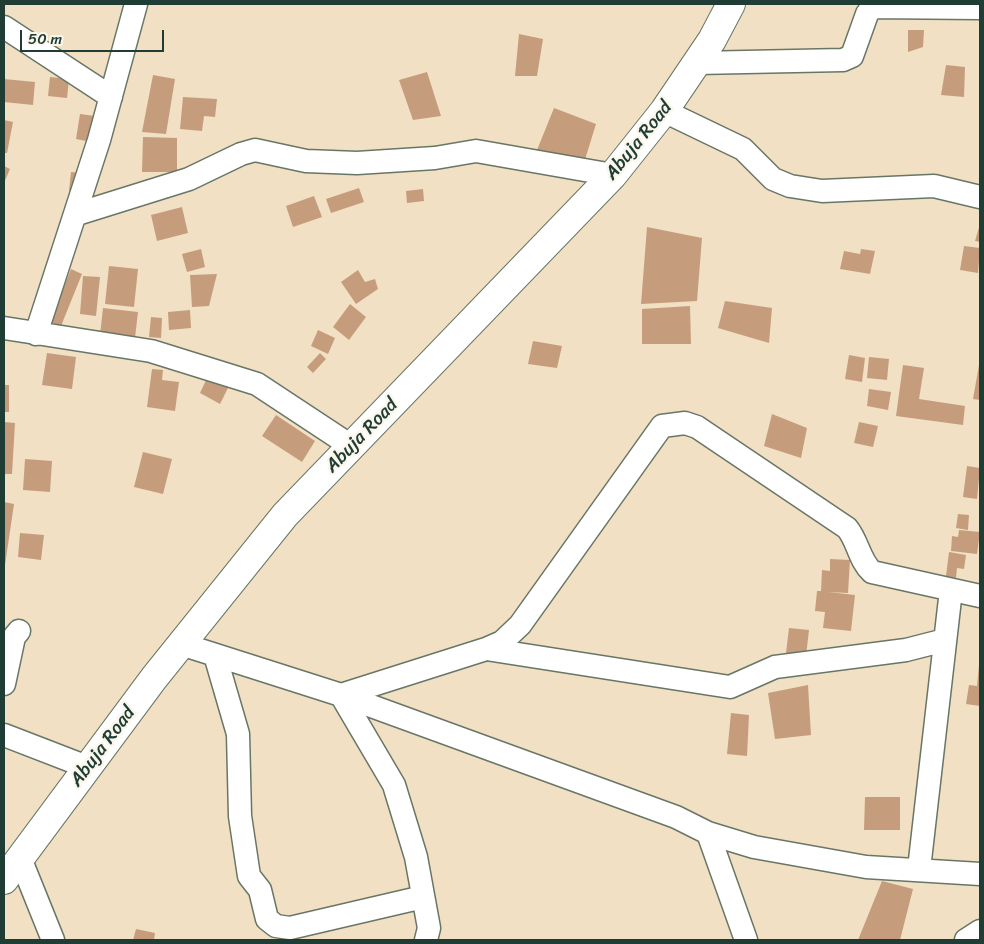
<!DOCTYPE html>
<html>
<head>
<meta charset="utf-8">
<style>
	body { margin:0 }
	#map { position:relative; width:984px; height:944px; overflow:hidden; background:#f1e0c3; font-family:Sriracha,sans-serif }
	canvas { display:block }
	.frame { position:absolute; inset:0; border:5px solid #1f3d34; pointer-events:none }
	.scale { position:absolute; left:20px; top:30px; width:144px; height:22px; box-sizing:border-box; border:2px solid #1f3d34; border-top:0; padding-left:6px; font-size:15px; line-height:18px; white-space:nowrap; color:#1f3d34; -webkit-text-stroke:4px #fbf7ec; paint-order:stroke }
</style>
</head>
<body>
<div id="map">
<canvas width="984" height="944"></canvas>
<div class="frame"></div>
<div class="scale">50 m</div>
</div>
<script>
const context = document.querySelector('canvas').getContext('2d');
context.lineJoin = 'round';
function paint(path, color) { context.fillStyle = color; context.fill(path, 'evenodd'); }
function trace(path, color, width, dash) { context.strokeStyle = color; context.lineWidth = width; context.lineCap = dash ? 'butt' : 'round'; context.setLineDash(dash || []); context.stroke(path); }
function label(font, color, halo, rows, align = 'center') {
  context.font = font + ' Sriracha,sans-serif'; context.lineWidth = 5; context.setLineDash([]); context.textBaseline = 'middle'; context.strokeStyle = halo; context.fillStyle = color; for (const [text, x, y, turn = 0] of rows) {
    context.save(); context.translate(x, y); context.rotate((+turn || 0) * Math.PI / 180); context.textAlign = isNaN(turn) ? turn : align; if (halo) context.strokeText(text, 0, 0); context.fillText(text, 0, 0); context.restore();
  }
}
const building = new Path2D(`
	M908,30H924L923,47L908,52Z
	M519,34L543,39L537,76H515Z
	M946,65L965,67L964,97L941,95Z
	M427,72L441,116L413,120L399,80Z
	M153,75L175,79L166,134L142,132Z
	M50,77L69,79L67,98L48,96Z
	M4,79L35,82L33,105L4,102Z
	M183,97L217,99L215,117L204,116L202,131L180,129Z
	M554,108L596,124L583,166L537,150Z
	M80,114L95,116L91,142L76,139Z
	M4,120L13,122L7,153H4Z
	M143,137L177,138V172H142Z
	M4,166L10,169L4,183Z
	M71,172L82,173L80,192L69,191Z
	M359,188L364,202L331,213L326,199Z
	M423,189L424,201L407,203L406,191Z
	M314,196L322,217L293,227L286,206Z
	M182,207L188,233L157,241L151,215Z
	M980,224V242L975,241Z
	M647,227L702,238L697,301L641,304Z
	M964,246L980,248L978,273L960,270Z
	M201,249L205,267L187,272L182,254Z
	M861,249L875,251L870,274L840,269L844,251L860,254Z
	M109,266L138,269L134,307L105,304Z
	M71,269L82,274L61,326L50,322Z
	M358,270L365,282L375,279L378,289L356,304L341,282Z
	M217,274L209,306L192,307L190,275Z
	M83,276L100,277L96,316L80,314Z
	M725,301L772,308L769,343L718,328Z
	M350,304L366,317L349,340L333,327Z
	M690,306L691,344H642V309Z
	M103,308L138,312L135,338L100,335Z
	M190,310L191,328L169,330L168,312Z
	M151,317L162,318L161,338L149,337Z
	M318,330L335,338L328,354L311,346Z
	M533,341L562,346L557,368L528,364Z
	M47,353L76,357L72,389L42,385Z
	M320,353L326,359L313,373L307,367Z
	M849,355L865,358L862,382L845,379Z
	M869,357L889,359L887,380L867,378Z
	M903,365L924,368L919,399L965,406L963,425L896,416Z
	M979,365H980V400L973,399Z
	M152,369L163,370L162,380L179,382L175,411L147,407Z
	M208,376L229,386L220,404L200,393Z
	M4,385H9V412H4Z
	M869,389L891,392L888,410L867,406Z
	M772,414L807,428L801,458L764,446Z
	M276,415L315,441L302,462L262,436Z
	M4,422L15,423L12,474H4Z
	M859,422L878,426L873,447L854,443Z
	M143,452L172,459L163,494L134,487Z
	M25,459L52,461L50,492L23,490Z
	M967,466L980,468L977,499L963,497Z
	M4,502L14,504L5,565H4Z
	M958,514L969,515L968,530L956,528Z
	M959,530L980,532L977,554L951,551L952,536L958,537Z
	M20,533L44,535L41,560L18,557Z
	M949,552L966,555L964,569L957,568L956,578L946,576Z
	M830,559L850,560L848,593L828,592L855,595L851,631L823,628L825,612L815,611L817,591H821L822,570L830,571Z
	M789,628L809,630L806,656L786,653Z
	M979,665L980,706L966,704L969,685L977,686Z
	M808,685L811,735L775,739L768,693Z
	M731,713L749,715L747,756L727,754Z
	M865,797H900V830H864Z
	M882,881L913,889L900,940H858Z
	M136,929L155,933L154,940H133Z`);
const minor = new Path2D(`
	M4,27L111,97
	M697,63L843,60L852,56L867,14L872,7L980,8
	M664,111L743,149L773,179L790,186L822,191L934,186L980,197
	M77,214L189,179L241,154L255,150L306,161L357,163L435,158L476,151L613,175
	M4,328L151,351L257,384L351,446
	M36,334L99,140L136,4
	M181,644L341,695L676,817L708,833L754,847L866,867L980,874
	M486,649L730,687L775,667L906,650L945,640
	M215,655L238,734L240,816L249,876L260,890L267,919L276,926L290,928L423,897
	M4,684L14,637L19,631
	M4,735L87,767
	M708,833L746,940
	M20,858L53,940
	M919,869L951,590
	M426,940L429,928L416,857L394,785L341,695L486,649L502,642L520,625L662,426L685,423L697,427L847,528C858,541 859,560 872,572L980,596
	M966,940L980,931`);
const major = new Path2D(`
	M4,880L154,678L285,515L613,175L664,111L712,40L731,4`);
const streetNames = [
	["Abuja Road",639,141,-51],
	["Abuja Road",362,436,-46],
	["Abuja Road",103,747,-53]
];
paint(building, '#c69d7c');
trace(minor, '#687666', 25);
trace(major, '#687666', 30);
trace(minor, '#fff', 22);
trace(major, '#fff', 28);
label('19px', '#1f3d34', '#fbf7ec', streetNames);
</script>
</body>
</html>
